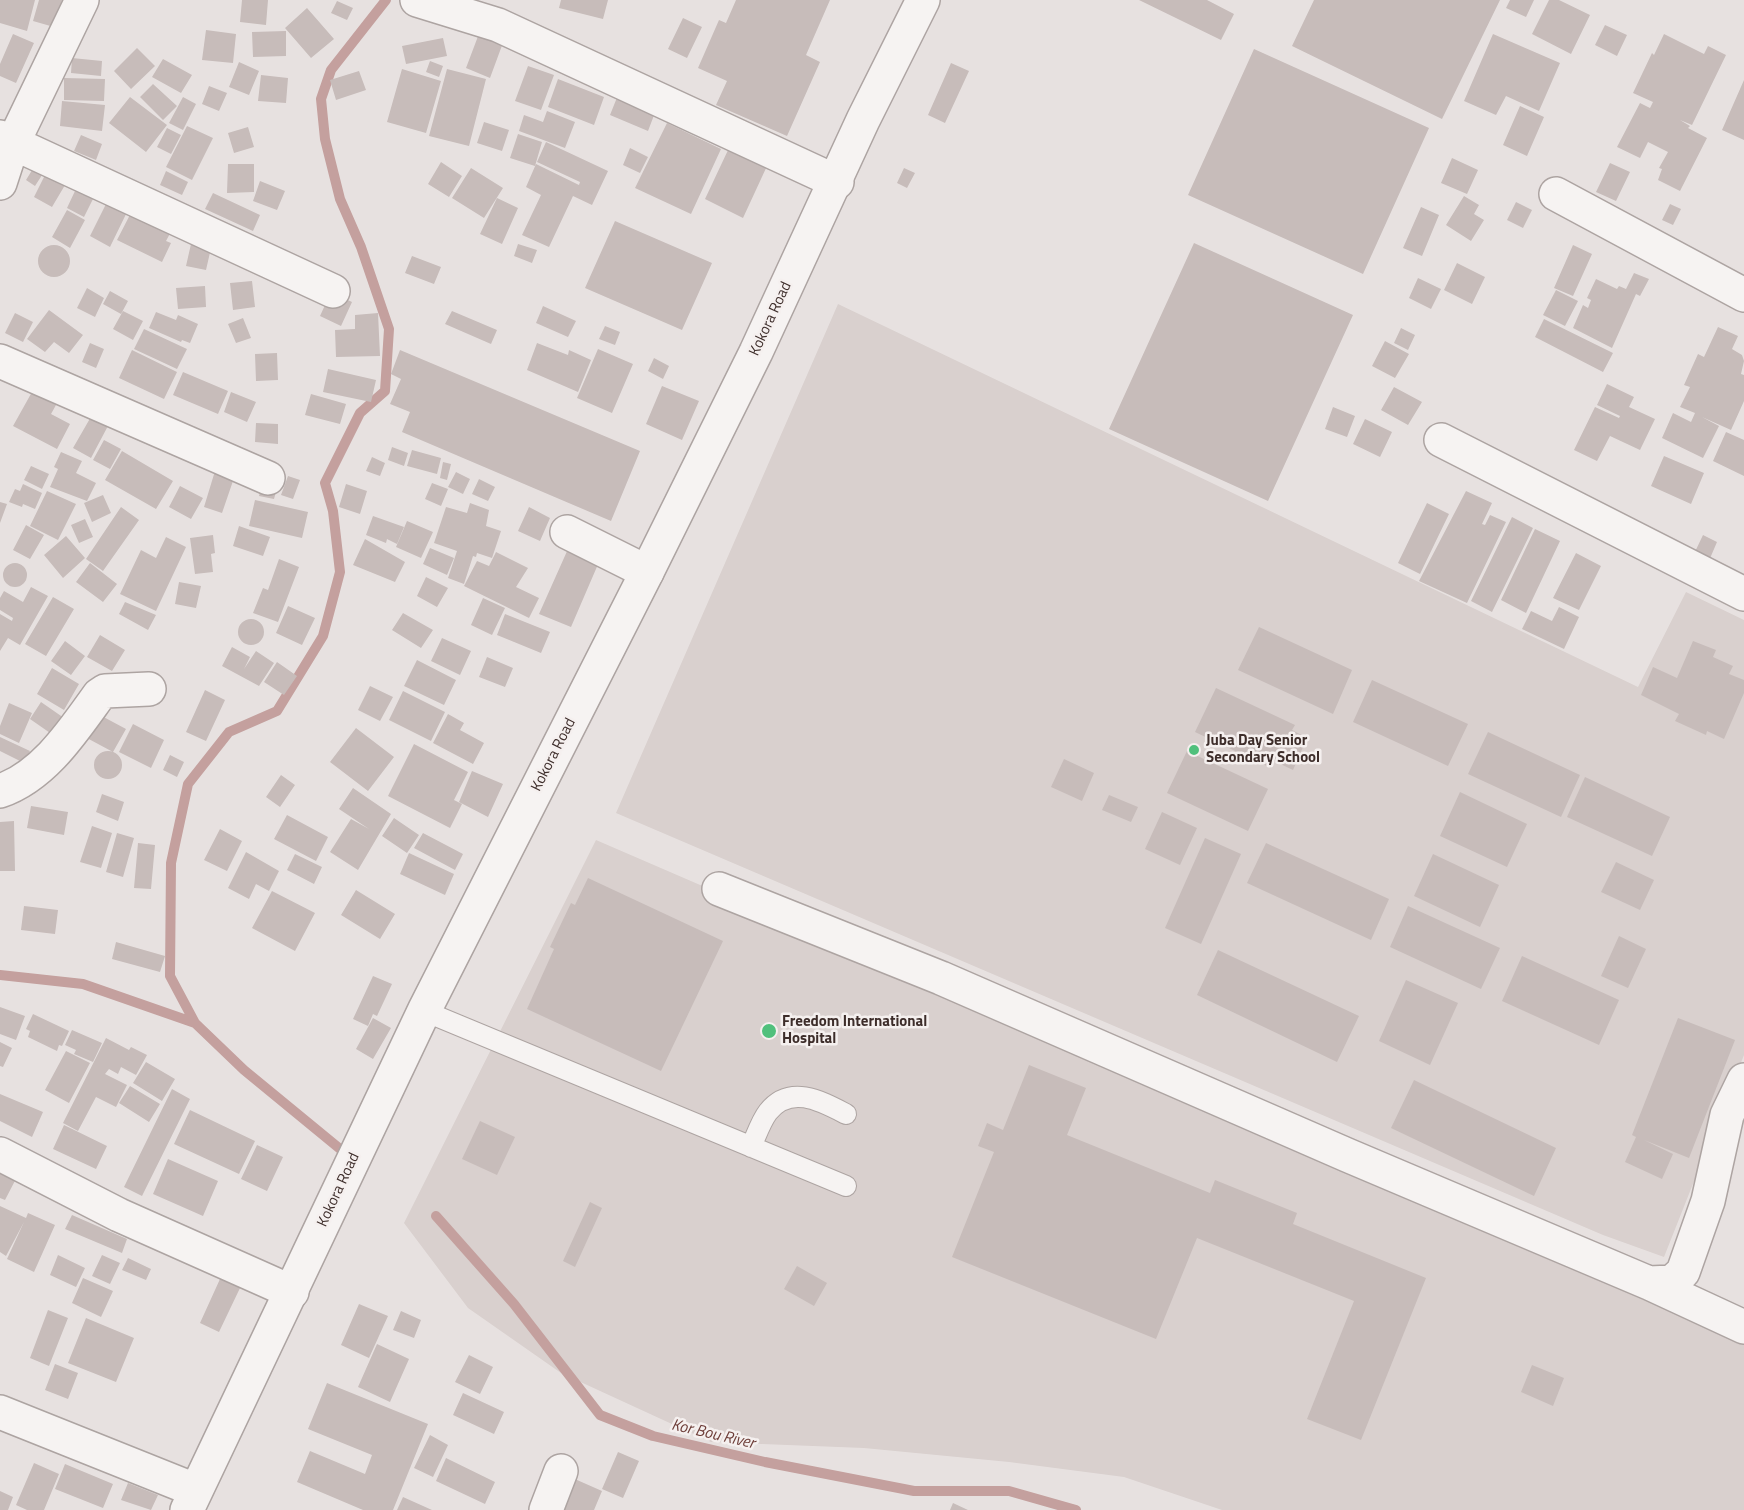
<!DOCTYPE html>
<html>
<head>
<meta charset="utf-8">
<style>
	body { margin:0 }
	canvas { display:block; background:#e7e1e0 }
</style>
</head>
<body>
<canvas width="1744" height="1510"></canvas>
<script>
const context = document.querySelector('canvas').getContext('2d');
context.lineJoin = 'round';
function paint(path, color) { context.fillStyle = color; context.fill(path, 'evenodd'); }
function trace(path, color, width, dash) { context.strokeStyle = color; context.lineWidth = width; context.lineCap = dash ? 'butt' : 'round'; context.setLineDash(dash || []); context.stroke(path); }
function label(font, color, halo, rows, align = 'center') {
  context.font = font + ' "Titillium Web",sans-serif'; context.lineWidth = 5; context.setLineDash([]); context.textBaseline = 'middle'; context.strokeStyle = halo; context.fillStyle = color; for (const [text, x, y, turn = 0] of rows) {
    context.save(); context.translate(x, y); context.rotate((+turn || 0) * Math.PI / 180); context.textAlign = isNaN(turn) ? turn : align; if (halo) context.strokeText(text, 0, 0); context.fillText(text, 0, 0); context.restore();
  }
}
const built = new Path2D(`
	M838,304L1638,687L1686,592L1744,620V1055L1664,1257L1603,1235L616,813Z
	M596,840L1744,1336V1510H1222L1124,1477L1009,1462L864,1448L711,1442L561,1373L468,1308L404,1223Z`);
const stream = new Path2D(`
	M0,975L83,984L195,1023
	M345,1153L244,1070L195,1023L170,976L171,863L188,784L229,732L277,711L323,636L340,572L333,511L325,483L360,413L385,391L389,329L361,247L340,199L325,139L321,99L331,70L386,0
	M436,1216L514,1304L600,1415L653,1436L765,1462L914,1491H1009L1076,1510`);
const building = new Path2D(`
	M0,0H35L27,31L0,23Z
	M39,0H62L54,27L33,21Z
	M242,0H268L266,25L240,22Z
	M561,0H608L603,19L559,8Z
	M736,0H830L806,55L820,62L787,136L716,105L727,81L698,68L719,20L726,23Z
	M1139,0H1207L1234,14L1221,40Z
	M1314,0H1500L1442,119L1292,46Z
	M1510,0H1534L1526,17L1506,8Z
	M1549,0H1559L1590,15L1571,54L1532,34Z
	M337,1L353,8L347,20L331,13Z
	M307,8L334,39L311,58L285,28Z
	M683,18L702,27L687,58L668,49Z
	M1605,25L1627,35L1617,56L1595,45Z
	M206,30L236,34L233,63L202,60Z
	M286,31V56L253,57L252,32Z
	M480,31L504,40L490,78L466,68Z
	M13,34L34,43L16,83L0,76V64Z
	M1493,34L1560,63L1539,111L1506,96L1496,115L1464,101Z
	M1664,34L1704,54L1708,46L1726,55L1692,125L1680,120L1690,126L1688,128L1707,138L1680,191L1658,180L1662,169L1659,168L1668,152L1648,142L1640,158L1617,147L1640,103L1650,108L1653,102L1633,93L1652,53L1654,55Z
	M443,38L447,56L406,64L402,46Z
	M137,48L155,66L131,89L114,71Z
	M1254,49L1429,128L1363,274L1188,195Z
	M72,58L102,61L101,76L71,73Z
	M163,59L192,75L181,93L152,77Z
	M430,61L443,66L439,77L426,72Z
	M239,62L259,71L249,95L229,87Z
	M951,63L969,71L945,123L928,115Z
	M528,66L554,75L541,110L515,101Z
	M402,69L441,81L426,133L387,122Z
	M447,69L486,79L469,146L429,136Z
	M359,71L366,90L336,100L330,80Z
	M261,75L288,78L286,103L258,101Z
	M64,78L105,79L104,101L64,100Z
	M558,79L604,97L594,125L548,107Z
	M1744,80V140L1722,130Z
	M153,84L177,106L163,120L140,97Z
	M209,86L227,93L219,111L202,104Z
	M618,95L656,110L648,131L610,115Z
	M130,97L167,125L146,152L109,123Z
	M183,97L196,104L183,130L169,123Z
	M62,101L105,105L102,131L60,126Z
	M1520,106L1544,117L1527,156L1503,145Z
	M547,111L575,122L565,148L519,131L524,115L543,122Z
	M484,122L509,130L502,151L477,143Z
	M667,123L721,149L691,214L635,188Z
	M187,126L213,138L192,180L166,167Z
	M248,127L254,147L234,153L228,133Z
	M167,128L181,135L171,154L157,147Z
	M518,134L542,142L535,166L510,158Z
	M81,135L102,144L96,160L74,151Z
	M546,142L608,171L592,205L573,196L549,247L522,235L541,195L526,187L536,164L579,185L580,182L537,162Z
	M630,148L648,157L640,173L623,165Z
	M729,148L767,166L743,218L705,199Z
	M1452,158L1478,170L1467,194L1441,183Z
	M441,162L462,176L449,197L428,184Z
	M1610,163L1630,172L1616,201L1596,192Z
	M228,164H254V192L227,193Z
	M34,167L44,172L35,186L26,180Z
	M471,168L503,188L484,218L452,198Z
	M904,168L915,173L907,188L897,183Z
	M48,169L68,180L52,207L34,197Z
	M166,171L188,182L182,195L160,185Z
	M260,181L285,191L277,210L253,201Z
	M75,191L93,199L84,217L67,208Z
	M213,193L260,215L253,231L205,209Z
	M1464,196L1479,205L1474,214L1484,220L1471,241L1446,225Z
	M497,198L518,208L502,244L480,234Z
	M108,200L128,210L110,247L90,236Z
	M1516,202L1532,210L1523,228L1507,220Z
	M1670,204L1681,209L1673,225L1662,220Z
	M135,205L175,224L166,241L171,243L162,262L117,240Z
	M1421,207L1439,215L1422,256L1403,248Z
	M67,210L85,220L70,248L52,237Z
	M615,221L712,263L682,330L585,288Z
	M1194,243L1353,315L1268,501L1109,429Z
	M191,244L211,248L206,270L186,266Z
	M518,244L537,250L532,263L514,256Z
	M1573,245L1592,254L1573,296L1554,288Z
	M38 261a16 16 0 1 1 32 0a16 16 0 1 1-32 0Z
	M412,256L441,267L434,284L405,273Z
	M1457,263L1485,277L1472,304L1444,290Z
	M1634,273L1649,279L1640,296L1636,294L1612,348L1573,328L1583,305L1588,308L1591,300L1587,298L1596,279L1617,289L1619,286L1626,289Z
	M1418,278L1441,289L1431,309L1409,298Z
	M252,281L255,307L233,310L230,283Z
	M205,286L206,307L178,309L176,288Z
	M87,288L104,298L95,317L77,308Z
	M1556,290L1578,301L1565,326L1543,315Z
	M110,291L128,301L121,314L103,304Z
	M331,292L352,302L341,326L320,316Z
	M543,306L576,321L568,337L536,323Z
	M49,310L83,335L69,353L54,342L45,352L27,339Z
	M123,311L143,321L133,340L113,329Z
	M452,311L497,330L491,344L445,324Z
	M156,312L176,320L178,315L198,324L190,343L182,340L181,342L149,328Z
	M15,313L33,322L23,342L5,333Z
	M378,313L380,356L336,357L335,330L355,329V315Z
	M243,318L251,338L236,343L228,324Z
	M1544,319L1613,353L1603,372L1535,337Z
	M605,326L620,332L615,345L599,339Z
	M1718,327L1738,336L1732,349L1742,355L1744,361L1741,374L1744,375V401L1731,430L1702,417L1719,426L1703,458L1662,438L1673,413L1691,422L1695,413L1680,407L1690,387L1684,385L1698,354L1704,357Z
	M1401,328L1415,335L1408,350L1394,343Z
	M144,329L187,349L177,369L134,349Z
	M1385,341L1409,354L1395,378L1372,366Z
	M90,343L104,349L96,368L82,362Z
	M537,343L568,355L569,350L591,360L578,392L527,370Z
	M598,349L633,364L612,413L577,398Z
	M132,350L177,372L164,399L119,378Z
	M400,350L640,451L611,521L402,432L410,412L390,404L401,379L391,374Z
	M277,353L278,380L256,381L255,354Z
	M654,358L669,366L663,379L648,371Z
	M328,369L376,380L371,402L323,392Z
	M183,372L228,391L218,414L173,395Z
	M1607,384L1634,397L1629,407L1655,419L1640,450L1610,436L1597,461L1574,450L1595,407L1619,418L1620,416L1597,405Z
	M662,386L699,401L682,440L646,424Z
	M1394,387L1422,402L1408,425L1381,410Z
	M32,392L56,405L51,414L70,424L57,449L13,426Z
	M231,392L256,402L247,422L224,412Z
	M311,394L346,404L340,424L305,415Z
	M1333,407L1355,416L1347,437L1325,429Z
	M92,415L109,424L91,458L73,448Z
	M1365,419L1392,432L1380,457L1353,444Z
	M256,423L278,424V444L255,442Z
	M1726,432L1744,440V476L1713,461Z
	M104,440L121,449L110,469L93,460Z
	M392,447L408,453L404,466L388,460Z
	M412,450L441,458L437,474L407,466Z
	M122,451L173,481L156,509L105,480Z
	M61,452L82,461L76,473L96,483L87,501L50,487L58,469L54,467Z
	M1664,456L1704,473L1691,504L1651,486Z
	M372,457L385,463L380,476L366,471Z
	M443,462L451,464L447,480L440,478Z
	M31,466L49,474L42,489L24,480Z
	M215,471L234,478L222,513L204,507Z
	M456,472L470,479L463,494L448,487Z
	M288,476L300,480L293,499L281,495Z
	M479,479L495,487L488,501L472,494Z
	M263,480L278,484L274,499L259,496Z
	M432,483L448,489L441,506L425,499Z
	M23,484L42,493L35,509L23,504L22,507L9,502L15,489L20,491Z
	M346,484L367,491L360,514L339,507Z
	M180,486L203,498L191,519L169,507Z
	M47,491L76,504L58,540L30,526Z
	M1466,491L1492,503L1482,524L1485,525L1490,515L1506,522L1467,603L1419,581Z
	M103,495L111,513L92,522L84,503Z
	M255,500L308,512L302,538L249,526Z
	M0,502L7,504L0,523Z
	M470,503L489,510L486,526L501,531L492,558L477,553L476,557L473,556L464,584L448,578L457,551L434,543L446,507L467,513Z
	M1427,503L1449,514L1420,574L1398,563Z
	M121,507L139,520L103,571L86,559Z
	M529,507L550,518L540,541L518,531Z
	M373,516L404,527L397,544L387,539L386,543L366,535Z
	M1512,517L1533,528L1492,612L1471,601Z
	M85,519L93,537L79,543L71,525Z
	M407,521L433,532L421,558L396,547Z
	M26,525L44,535L30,559L13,550Z
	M239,526L270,537L263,556L233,546Z
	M1535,529L1560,541L1526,613L1501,600Z
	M213,535L215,553L211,554L213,572L195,574L190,538Z
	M1703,535L1717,542L1708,563L1693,556Z
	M66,536L85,558L63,578L44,555Z
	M166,537L186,547L156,611L120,594L141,550L156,558Z
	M365,539L405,562L395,582L353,565Z
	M430,548L454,558L447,575L423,564Z
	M568,549L599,562L571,627L539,614Z
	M496,552L528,568L516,587L539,598L529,618L464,586L477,561L489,566Z
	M1576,553L1601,566L1579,610L1553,598Z
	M279,559L299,567L278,622L253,613L263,588L268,590Z
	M90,563L117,584L103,602L76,582Z
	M3 575a12 12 0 1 1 24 0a12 12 0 1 1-24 0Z
	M426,577L448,588L437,607L417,596Z
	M179,582L201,586L196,608L175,604Z
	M31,587L48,596L20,645L8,638L0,651V614L12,621L13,618L0,610V598L4,591L23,602Z
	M53,597L74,609L46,656L25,644Z
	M483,598L505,608L492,635L471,625Z
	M125,602L156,615L148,630L119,614Z
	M288,606L315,618L302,645L276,633Z
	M1559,607L1579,617L1564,649L1522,629L1531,611L1552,621Z
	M403,613L433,630L421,648L392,630Z
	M505,614L550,632L541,653L497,635Z
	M238 632a13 13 0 1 1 26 0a13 13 0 1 1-26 0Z
	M1259,627L1352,670L1333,714L1238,670Z
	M100,635L125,650L112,671L87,657Z
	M442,638L471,651L460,675L431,661Z
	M65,641L85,656L71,675L51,661Z
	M1693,641L1716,650L1713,657L1733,666L1729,674L1744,680V693L1724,739L1707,731L1706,735L1675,721L1679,714L1641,695L1653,667L1677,678Z
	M232,647L250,657L244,669L256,651L274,663L259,686L222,666Z
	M487,657L513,668L505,687L479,677Z
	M417,660L456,680L444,705L404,686Z
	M277,662L297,676L284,695L264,682Z
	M52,668L79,684L64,710L37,694Z
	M1372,680L1468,724L1448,766L1353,722Z
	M370,686L393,697L380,721L358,710Z
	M1216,688L1295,725L1292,730L1307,738L1293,770L1274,761L1271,768L1195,732Z
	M205,690L225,700L206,741L186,732Z
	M403,691L445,712L431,741L389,720Z
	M41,702L64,718L53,735L30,719Z
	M9,703L32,713L19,743L0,734V726Z
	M98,714L126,729L113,752L85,737Z
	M448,714L464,723L460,730L484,743L473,764L433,743Z
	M133,724L164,740L151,768L119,752Z
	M356,728L394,757L368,791L330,762Z
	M1488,732L1580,775L1561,817L1468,774Z
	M0,737L30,751L24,763L0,751Z
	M414,744L468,772L454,800L462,804L450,828L388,796Z
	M1187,751L1268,789L1248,831L1167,793Z
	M94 765a14 14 0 1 1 28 0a14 14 0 1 1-28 0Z
	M170,755L184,762L177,777L163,770Z
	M1064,759L1094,773L1082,801L1051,787Z
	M472,771L503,784L488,817L459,802Z
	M281,775L295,785L280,807L266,797Z
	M1585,777L1670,817L1652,856L1567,817Z
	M353,788L391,814L358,870L330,852L351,819L369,829L339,809Z
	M1460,792L1527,824L1507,867L1440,836Z
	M102,794L124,802L118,821L96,812Z
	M1109,795L1138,807L1131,822L1102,810Z
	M31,806L68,812L64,835L27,828Z
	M1162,812L1197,828L1180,865L1145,849Z
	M287,815L328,837L316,861L274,839Z
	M394,818L419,835L407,853L382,836Z
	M14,821L15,871H0V822Z
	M92,826L112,833L101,868L80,862Z
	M220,829L242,841L227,871L204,860Z
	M117,833L134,838L123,877L106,872Z
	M423,833L463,854L455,870L414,848Z
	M1205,838L1241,854L1201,944L1165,928Z
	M138,843L155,845L151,889L134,888Z
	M1266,843L1389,899L1371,940L1247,883Z
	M246,852L279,871L269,891L256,884L249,899L228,888Z
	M409,853L454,874L445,895L400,874Z
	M295,854L322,867L314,884L287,870Z
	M1433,854L1499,885L1480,927L1414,896Z
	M1616,862L1654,880L1640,910L1601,892Z
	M588,878L723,941L661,1071L527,1009L554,949L550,947L571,903L575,905Z
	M356,890L395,914L380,939L341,915Z
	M272,891L315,913L295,951L252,928Z
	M24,906L58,910L55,934L21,930Z
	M1408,906L1500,948L1481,989L1390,947Z
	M1619,936L1646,949L1628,988L1601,976Z
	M116,942L165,956L160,972L112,959Z
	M1218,950L1359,1016L1337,1062L1197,995Z
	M1522,956L1619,1000L1599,1045L1502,1001Z
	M373,976L392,984L377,1016L373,1014L368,1026L353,1019Z
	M1406,980L1458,1003L1430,1065L1379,1041Z
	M0,1007L25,1016L16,1040L0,1034Z
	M33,1014L69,1031L62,1046L59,1045L57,1051L28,1037L30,1031L26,1029Z
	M373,1018L391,1028L373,1059L356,1049Z
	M1678,1018L1735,1040L1689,1158L1644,1140L1673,1154L1662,1179L1625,1162L1636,1137L1632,1135Z
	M72,1030L102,1043L93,1062L74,1054L76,1050L65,1045Z
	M106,1038L129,1050L131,1047L147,1055L136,1075L121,1067L118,1074L109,1069L105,1074L127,1085L116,1107L96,1097L78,1131L63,1123Z
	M0,1042L12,1048L3,1067L0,1066Z
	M66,1051L90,1063L69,1103L45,1090Z
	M146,1062L175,1079L162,1101L133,1083Z
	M1029,1065L1086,1088L1067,1135L1210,1193L1215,1180L1297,1213L1293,1224L1426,1278L1361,1440L1307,1419L1354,1301L1197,1238L1156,1339L952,1257L994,1152L978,1146L987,1123L1003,1130Z
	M1414,1080L1556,1148L1534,1196L1391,1128Z
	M130,1086L160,1104L149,1122L119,1103Z
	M172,1089L190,1099L142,1196L124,1187Z
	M0,1094L43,1112L32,1137L0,1121Z
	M190,1110L255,1141L239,1174L174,1144Z
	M480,1121L515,1137L497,1175L462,1159Z
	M64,1125L107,1146L96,1169L53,1149Z
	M257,1145L283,1157L267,1191L241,1179Z
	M168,1159L218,1181L203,1216L153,1194Z
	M0,1163L19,1173L5,1200L0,1198Z
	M590,1202L602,1208L575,1267L563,1261Z
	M0,1206L26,1218L28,1213L55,1225L34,1272L7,1259L24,1222L6,1256L0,1252Z
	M72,1215L127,1239L122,1253L65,1229Z
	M58,1255L85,1268L76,1287L50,1275Z
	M102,1255L120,1263L110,1284L92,1276Z
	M128,1258L151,1269L146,1280L122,1270Z
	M797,1266L827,1283L814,1306L784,1289Z
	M83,1278L113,1291L101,1317L72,1303Z
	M220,1279L240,1288L219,1332L200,1323Z
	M359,1304L388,1316L369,1358L341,1345Z
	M48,1310L68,1318L49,1366L30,1358Z
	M401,1311L421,1320L414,1338L393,1330Z
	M86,1318L134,1338L116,1382L68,1363Z
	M377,1344L409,1359L390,1402L358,1387Z
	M469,1355L493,1367L480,1394L455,1382Z
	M55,1364L78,1373L68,1399L45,1390Z
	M1532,1365L1564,1378L1553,1406L1521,1392Z
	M327,1383L428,1424L393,1510H363L297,1482L310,1451L365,1474L372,1455L308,1429Z
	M463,1393L504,1412L494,1434L453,1415Z
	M430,1435L448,1445L433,1477L414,1468Z
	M618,1452L639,1461L623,1498L602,1489Z
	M446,1458L495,1482L485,1504L436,1481Z
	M34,1463L59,1474L44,1510H27L16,1505Z
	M65,1464L113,1484L103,1508L55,1489Z
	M568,1476L602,1491L594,1510H554Z
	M128,1483L158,1495L151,1510L121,1500Z
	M0,1491L13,1497L8,1510H0Z
	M403,1497L432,1510H397Z
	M953,1503L968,1510H950Z`);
const service = new Path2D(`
	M424,1011L846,1186
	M751,1147C756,1136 761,1121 768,1112C790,1084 821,1101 846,1114`);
const minor = new Path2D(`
	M417,0L498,25L837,182
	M0,137L333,291
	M0,183L13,143L82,0
	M1556,194L1744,295
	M0,361L268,478
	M1441,440L1744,594
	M567,532L647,572
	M0,791C44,776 73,731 99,695L105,691L149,689
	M719,889L941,978L1347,1155L1649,1283L1672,1282L1683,1272L1708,1201L1727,1115L1744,1080
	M0,1154L119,1215L292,1292
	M1649,1283L1744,1327
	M0,1412L195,1490
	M546,1510L561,1471`);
const tertiary = new Path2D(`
	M187,1510L424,1011L647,572L756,352L863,120L923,0`);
const markers = [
	[1194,750,6,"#50c07c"],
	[769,1031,8,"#50c07c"]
];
const streetNames = [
	["Kokora Road",771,319,-65],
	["Kokora Road",554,755,-63],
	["Kokora Road",339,1190,-65]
];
const poiNames = [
	["Juba Day Senior",1206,741],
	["Secondary School",1206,758],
	["Freedom International",782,1022],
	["Hospital",782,1039]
];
const waterNames = [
	["Kor Bou River",713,1435,13]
];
paint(built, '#d9d0ce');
trace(stream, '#c4a09e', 10);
paint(building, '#c7bcba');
trace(service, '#ada4a2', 22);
trace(minor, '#ada4a2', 36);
trace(tertiary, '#ada4a2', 36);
trace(service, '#f6f3f2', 20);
trace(minor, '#f6f3f2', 33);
trace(tertiary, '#f6f3f2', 33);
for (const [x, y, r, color] of markers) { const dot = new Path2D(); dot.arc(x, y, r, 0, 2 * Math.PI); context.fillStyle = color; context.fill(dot); trace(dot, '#f5f0ef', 2); }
label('15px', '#3d2d2a', '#f5f0ef', streetNames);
label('bold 15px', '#3d2d2a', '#f5f0ef', poiNames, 'left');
label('italic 16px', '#6d3d38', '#f5f0ef', waterNames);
</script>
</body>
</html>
